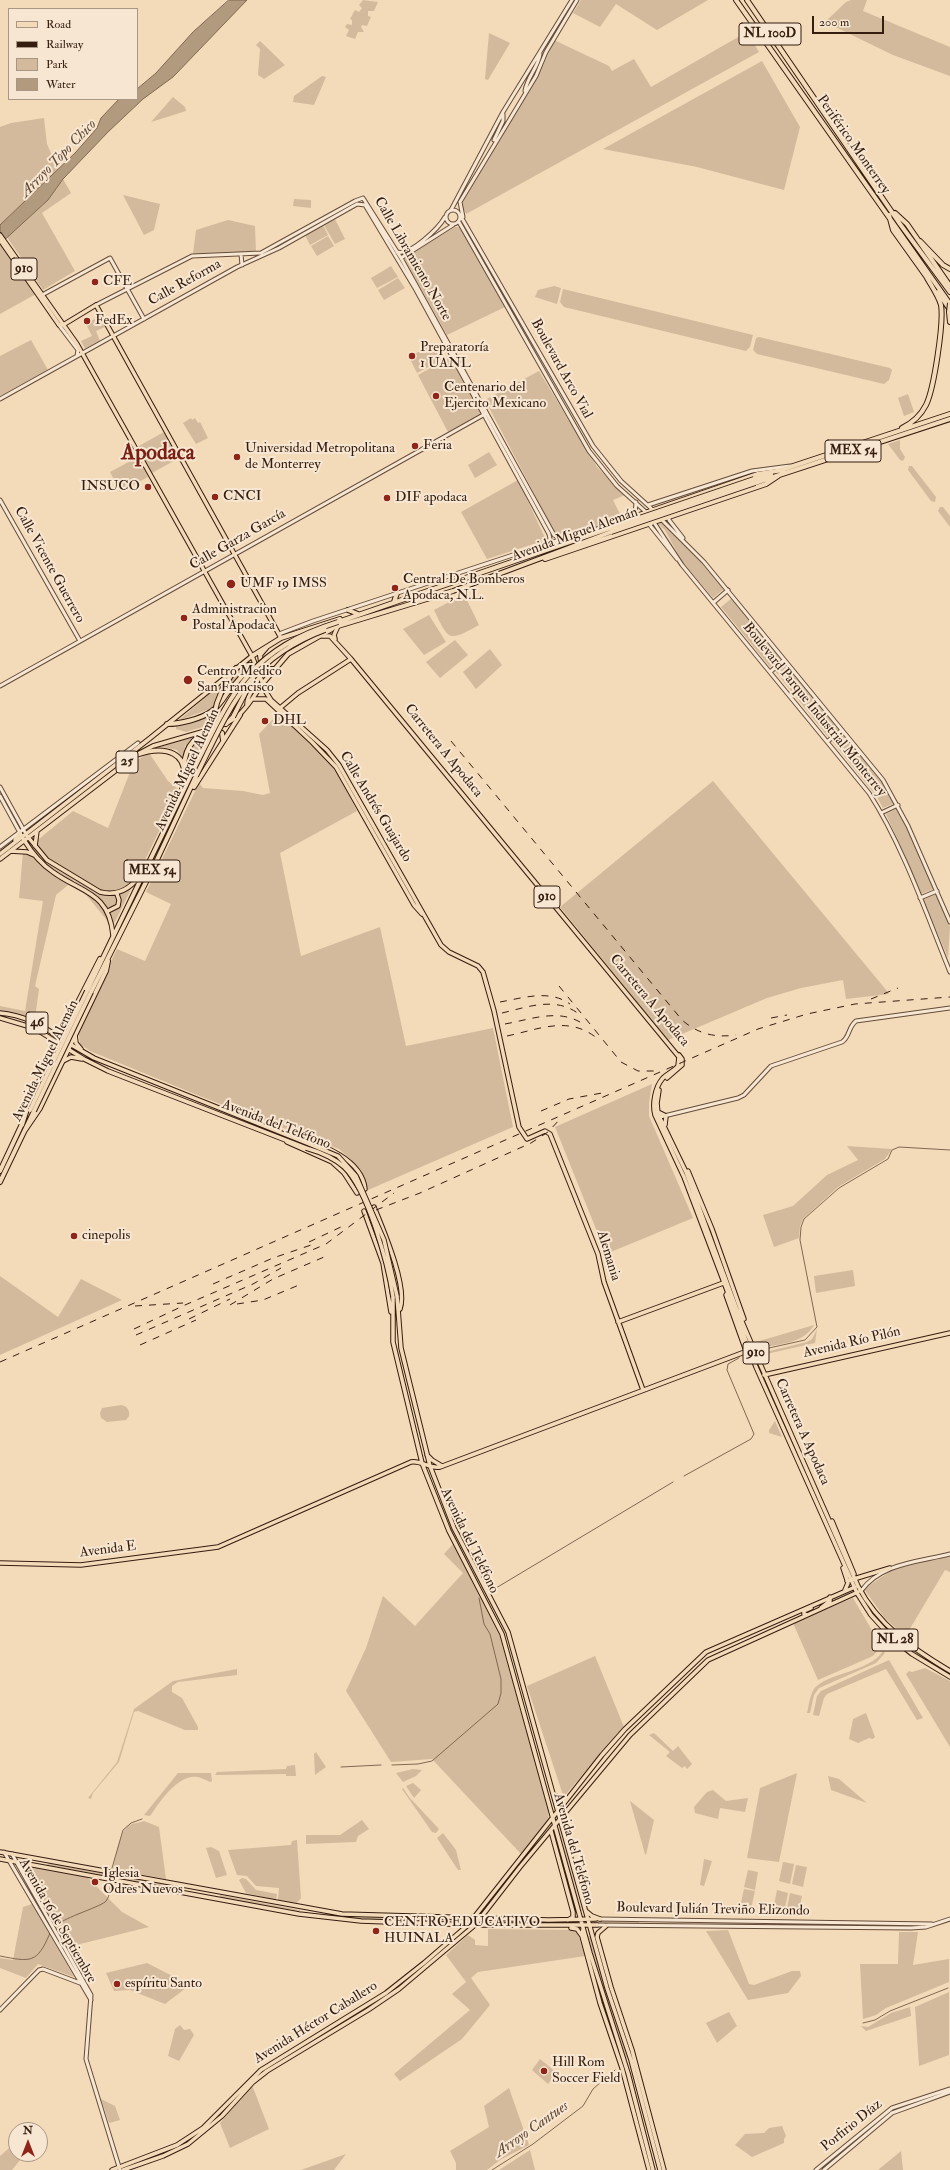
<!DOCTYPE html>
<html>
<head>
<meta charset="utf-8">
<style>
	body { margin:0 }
	#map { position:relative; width:950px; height:2170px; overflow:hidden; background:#f3dab9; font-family:"IM FELL Double Pica",serif }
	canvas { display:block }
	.legend { position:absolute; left:8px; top:8px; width:130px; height:92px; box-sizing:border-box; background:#f7e7d2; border:1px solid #a99684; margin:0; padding:5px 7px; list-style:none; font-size:12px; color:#351d0f }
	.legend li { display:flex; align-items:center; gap:8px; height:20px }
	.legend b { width:20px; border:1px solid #a99684 }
	.north { position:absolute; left:8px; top:2122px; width:40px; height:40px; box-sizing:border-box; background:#f7e7d2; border:1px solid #a99684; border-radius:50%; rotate:0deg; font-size:11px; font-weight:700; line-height:16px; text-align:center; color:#351d0f }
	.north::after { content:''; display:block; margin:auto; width:14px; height:18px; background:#8f2418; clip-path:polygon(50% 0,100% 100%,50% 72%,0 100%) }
	.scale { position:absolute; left:812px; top:16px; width:72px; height:18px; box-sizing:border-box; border:2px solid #351d0f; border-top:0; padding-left:5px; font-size:12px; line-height:14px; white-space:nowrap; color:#351d0f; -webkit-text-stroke:3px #f7e7d2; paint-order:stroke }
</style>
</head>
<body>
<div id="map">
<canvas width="950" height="2170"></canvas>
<ul class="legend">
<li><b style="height:5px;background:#f3dab9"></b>Road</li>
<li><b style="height:5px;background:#351d0f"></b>Railway</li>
<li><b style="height:11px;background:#d3ba9c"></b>Park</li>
<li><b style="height:11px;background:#b29a7f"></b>Water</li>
</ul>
<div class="north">N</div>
<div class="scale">200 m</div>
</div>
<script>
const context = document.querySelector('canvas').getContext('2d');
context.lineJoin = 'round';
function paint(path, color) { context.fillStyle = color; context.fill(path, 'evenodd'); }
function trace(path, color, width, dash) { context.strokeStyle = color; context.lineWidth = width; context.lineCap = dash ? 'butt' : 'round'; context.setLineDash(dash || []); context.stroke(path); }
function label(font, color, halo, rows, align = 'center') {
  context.font = font + ' "IM FELL Double Pica",serif'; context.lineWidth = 4; context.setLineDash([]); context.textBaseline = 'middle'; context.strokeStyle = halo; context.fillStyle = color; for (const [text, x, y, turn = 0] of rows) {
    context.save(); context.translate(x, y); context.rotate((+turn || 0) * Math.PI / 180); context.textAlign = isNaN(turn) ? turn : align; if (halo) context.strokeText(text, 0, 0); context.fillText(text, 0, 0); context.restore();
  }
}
const green = new Path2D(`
	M363,0L378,2L374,11H368V16L371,17L367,26L362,25L361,27L364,32H358L355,39L346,36L349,30L345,27L347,24L352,25V20L350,19L355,10L359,12L362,8L359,5Z
	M581,0H708L657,30L616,4L600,27L573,13Z
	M851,0H867L863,11L950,47V76L893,55L825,22L846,2Z
	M747,32L759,52L466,214L461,205L541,71L554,40L609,66L612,71L634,59L651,87Z
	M489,33L510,43L488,80L485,79Z
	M260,41L285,65L264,79L258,75L260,49L256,45Z
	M762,61L800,127L784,190L697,167L603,149Z
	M322,76L326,77L314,105L293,102L294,96Z
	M173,97L185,107L186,111L151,122Z
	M44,118L47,144L58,169L0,225V127L11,123Z
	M63,179L71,193L42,213L75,271L43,290L7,237L48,200Z
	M123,195L160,204L154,230L144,235Z
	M294,199L311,200V208L293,206Z
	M335,219L345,239L335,244L324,225Z
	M228,220L255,226L256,252L193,254L196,230Z
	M323,225L328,235L310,245L305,235Z
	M455,227H459L463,231L505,307L447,335L404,258Z
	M328,236L334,246L317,256L311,246Z
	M0,244L36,294L0,314Z
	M391,266L398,277L377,288L371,278Z
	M398,278L405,288L384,300L378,290Z
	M554,286L561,288L557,304L535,297L538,290Z
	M563,289L753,335L750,347L746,351L564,307L560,302Z
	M100,316L105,327L96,331L100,341L85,349L81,341L92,336L86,324Z
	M759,337L890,368L892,370L889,380L884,384L757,354L753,350L756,338Z
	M31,340L48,370L0,396V356Z
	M435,343L443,359L417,373L409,357Z
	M452,356L483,413L448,432L418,375Z
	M539,371L597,467L625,495L613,500L622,518L564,538L556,535L485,400Z
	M908,394L914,412L904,416L898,398Z
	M191,418L192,420L195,418L198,423L200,422L208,438L196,444L183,423Z
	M164,432L179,458L152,473L137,447Z
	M900,440V449L905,457L903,461L900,460L888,444Z
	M489,452L497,465L475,478L468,465Z
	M138,457L148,477L120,492L110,472Z
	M909,466H912L936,497L935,502L931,501L908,470Z
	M518,480L546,540L487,559L461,512Z
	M940,507H943L950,516V527L938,511Z
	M660,521L696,556L724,589L713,598L681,560L665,530L657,523Z
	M464,594L479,625C448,642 449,641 434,610Z
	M732,598L781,658L770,667L721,607Z
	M429,615L446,642L424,655L403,629Z
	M455,640L468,655L440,678L426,662Z
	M490,649L502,665L476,689L463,672Z
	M784,663L839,728L829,738L775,671Z
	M245,666L247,669L234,682L219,701C225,688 231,673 245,666Z
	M223,682L212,708L178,721Z
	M213,713L209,725L186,732L176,729V726Z
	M279,713L327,760L337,773L357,811L280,853L301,956L380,927L406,1046L493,1028L513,1127L368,1190L364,1179L356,1165L339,1149L202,1097L90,1051L80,1044L78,1029L117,949L145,961L171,904L146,892L199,783L203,788L243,791L263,795L270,793L259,734Z
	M842,733L878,776L895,803L883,808L877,797L832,741Z
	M199,734L185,746L183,760L177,750L159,746Z
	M208,735L206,740L189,774C187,754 186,742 208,735Z
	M149,753L168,781L179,790L115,922L110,924L74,880L56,895L35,986L39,989L35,1018L0,1011V1006L25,1011L43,901L19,898L23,852L73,811L108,828L134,762Z
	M713,781L887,991L889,994L846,999L843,980L801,988L767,998L668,1040L560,907Z
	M898,808L934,889L921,894L886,814Z
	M936,894L950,927L948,958L923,898Z
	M652,1084L649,1103V1116L693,1218L606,1254L555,1127Z
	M847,1146L892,1149L885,1159L838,1187L803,1219L800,1226L799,1238L774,1247L763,1215L793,1206L827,1175L858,1160Z
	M853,1270L855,1286L816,1293L814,1276Z
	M0,1276L58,1317L81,1279L122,1300L0,1355Z
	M814,1325C804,1344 778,1344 759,1348L756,1342Z
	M817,1329L815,1343L762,1355L761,1353L807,1342L812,1339Z
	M775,1401L851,1576L776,1407Z
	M121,1405C127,1406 130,1410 129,1416L126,1420L107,1422L101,1418L100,1413L102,1408Z
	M775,1421L782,1437L769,1433V1430Z
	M453,1544L500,1637L548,1808L549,1821L521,1854L432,1759L391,1762L346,1691L366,1648L383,1596L415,1626L463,1573L444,1554Z
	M950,1555V1572L945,1570L905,1637L884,1617L864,1589L892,1570Z
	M860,1595C866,1601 870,1610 877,1617C900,1639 923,1656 950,1673V1676C914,1654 882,1631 860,1595Z
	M853,1598L880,1644L879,1649L873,1656L818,1680L793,1623Z
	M883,1651L885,1653L876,1663L819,1688L814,1695L810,1713H807C809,1705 810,1695 814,1689C826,1673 870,1672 883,1651Z
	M595,1656L624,1727L566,1794L563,1795L527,1686Z
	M889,1660L923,1718L917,1720L886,1669L827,1694L824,1698L819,1716L813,1715L817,1696L821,1691Z
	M925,1668L950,1681V1747L906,1674L909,1671L912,1672Z
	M237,1669V1675L178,1682L172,1686V1692L182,1698L198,1727V1730H185L138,1711L134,1712L119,1762L93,1793L91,1799L88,1798L117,1762L134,1709L173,1681Z
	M866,1713L875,1737L873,1739L869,1738L858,1743L849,1739L853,1719Z
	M654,1733L673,1751L678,1746L692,1764L687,1769L685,1766L682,1768L666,1756L670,1752L649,1735Z
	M316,1752L326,1767L315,1775L314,1754Z
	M295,1765L296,1776H286V1774L215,1775L217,1772L286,1769L287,1766Z
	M413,1769L422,1770L416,1776L403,1782L396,1773Z
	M178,1773H211L212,1781L210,1782C206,1780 202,1778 198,1777C178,1773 159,1803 150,1816L144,1815Z
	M797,1773L779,1862L747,1858L760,1788Z
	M828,1776L839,1779L867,1803L831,1790Z
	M413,1783L421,1790L414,1798L406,1786Z
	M403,1788L410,1798L439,1829L436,1833L432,1832L402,1789Z
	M713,1790L726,1801L748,1798L745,1812L720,1808L718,1819L695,1813L694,1807L707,1792Z
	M630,1801L654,1820L646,1855L645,1854Z
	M362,1820L369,1829L358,1836L356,1842L306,1844V1835H340Z
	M144,1821L159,1827L166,1879L113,1869C115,1859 119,1831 129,1825C133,1823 139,1823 144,1821Z
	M559,1827L582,1911H581L557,1828Z
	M443,1833L456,1850L461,1870H458L437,1838Z
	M297,1840L301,1898L297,1903L278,1900L279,1888L256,1886L247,1876L237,1875L228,1850L291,1845L292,1841Z
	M211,1847L219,1851L227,1875L216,1878L206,1848Z
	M704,1859L712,1861L704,1886L700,1885Z
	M783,1862L794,1864L790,1884L779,1881Z
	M48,1863L170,1885V1886L151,1885L47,1865Z
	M21,1865L87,1877L122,1912L149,1927L68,1947Z
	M796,1865L807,1867L803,1887L792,1884Z
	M748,1870L758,1872L755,1890L744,1887Z
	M242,1878L246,1879L256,1890L277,1894L276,1900L246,1893L239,1880Z
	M744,1889L755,1891L751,1909L740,1907Z
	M777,1890L788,1893L784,1913L773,1910Z
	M790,1893L802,1896L798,1915L786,1913Z
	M220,1895L300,1910V1911L220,1898Z
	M32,1904L74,1977L38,1964L26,1978L0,1968V1958L13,1960L23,1907Z
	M309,1913L353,1917L466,1919C455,1925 319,1920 309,1913Z
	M599,1921L639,1922V1924H599Z
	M488,1929L575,1930L578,1934L585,1956L478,1972L471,1978L490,2005L462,2039L400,2081L394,2074L470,2010L452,1994L466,1982L446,1955L468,1935L475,1940V1945L488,1946Z
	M728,1930L749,1984L754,1985L792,1971H800L801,1976L788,1993L748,2000L706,1931Z
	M899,1932H918L913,1965L949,1959V1982L886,2008L876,2015L863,2019L860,1964H898Z
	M587,1936H590L609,2000L629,2057L626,2060L603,1993Z
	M147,1963L190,1985L165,2004L130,1990L114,1991L106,1973Z
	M949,1992V2055L919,2066L915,2007Z
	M910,2007L911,2016L866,2031L861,2026L868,2027L891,2013Z
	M729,2012L737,2026L717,2043L706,2023Z
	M180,2025L184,2030L190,2029L194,2035L179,2061L168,2056L175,2029Z
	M540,2059L557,2073L548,2084L532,2070Z
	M252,2085L269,2129L230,2148L220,2123Z
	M509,2088L529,2145L500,2160L487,2170H456V2163L450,2151L489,2127L484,2106Z
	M101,2099L115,2106L120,2120L109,2123Z
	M782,2126L786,2136L784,2139V2143L752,2157L735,2145L745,2134L764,2133L769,2128Z
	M16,2142V2154H25L12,2170H0V2156Z
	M530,2150L535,2170H499Z
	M901,2151L903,2170H878Z
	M346,2154L334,2170H301Z`);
const water = new Path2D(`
	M229,0H247L173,77L143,99L108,132L63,179L48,200L0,244V225L76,152L97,128L101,118L119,99H137V89L156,73L193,32Z`);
const stream = new Path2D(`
	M760,1350L805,1340L817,1327L800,1240L801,1227L804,1219L839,1188L888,1159L892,1150L899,1147L950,1150
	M684,1476L751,1439L754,1434L727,1370L728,1364L739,1358
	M491,1591L673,1482
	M392,1765L418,1764L432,1761L498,1704L501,1693V1679L490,1634L484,1624L479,1598
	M341,1767L381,1765
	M112,1868L123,1830L131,1823L142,1819
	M55,1926C65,1917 103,1906 106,1901C110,1896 110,1889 110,1883
	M0,1956C31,1962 37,1964 50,1933
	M863,2023L875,2020L890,2011L948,1988
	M492,2170L533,2144L583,2106L593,2089L615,2070`);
const minor = new Path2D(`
	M525,91C527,77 538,68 540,54
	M494,140L503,121V114
	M446 217a7 7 0 1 1 14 0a7 7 0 1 1-14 0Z
	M451,210L503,112L572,0
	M460,215L593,446L621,481L653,510
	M463,217L460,202L536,76L546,52L577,0
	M459,222L589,451L617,486L647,513
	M397,252C410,256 439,228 445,217
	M241,254L242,265
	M401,258L453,225
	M42,295L110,258L144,319
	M96,305L192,256L261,253L355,201L363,198L401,258L554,535L562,540
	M59,325L78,350L77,356
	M0,399L237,267L279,248L357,204L365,205L416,290L549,534L550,539L547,543L534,548L313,621L279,634
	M0,500L80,641
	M648,505L752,471L790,466
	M635,515L636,502
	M657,515L704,562L883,780L908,826L950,922
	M669,517V520L683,538
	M653,521L682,565L869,793C903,846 926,913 950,972
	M649,524L677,559
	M546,544L560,540
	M714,602L728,590
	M770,672L784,660
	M0,686L485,414
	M828,741L842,730
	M0,787L27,836
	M0,796L24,840
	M881,813L898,805
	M0,847L138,743
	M920,898L937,891
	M660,1117L738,1098L744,1095L771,1066L842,1042C850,1037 848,1027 856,1021L950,1008
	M861,1591C881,1563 919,1562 950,1554
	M4,1852L91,2000
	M12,1854L91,1995L86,2059L120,2170
	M599,1919L932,1924
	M597,1925L911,1928L926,1927L950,1919
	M0,2010L39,1970L43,1969L80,1983
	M816,2170L892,2108L950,2089
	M824,2170L892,2113L950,2092`);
const major = new Path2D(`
	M0,235L77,344L252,656L266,692L271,700L327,750L339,765L441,945L449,952L478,966L483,972L494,1011L519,1127L527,1139L545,1131L550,1134L598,1254L604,1282L643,1390
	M0,240L59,325H63L96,305L281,638
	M322,636H330L351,659L679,1057L678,1066C674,1071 668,1073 663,1078C655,1087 652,1104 655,1115L684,1177L756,1367L857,1593L871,1615L892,1638L912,1654L950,1677
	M335,639L334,635L338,626
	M241,665H251C269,684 246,688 247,705
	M252,699H266L312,742L336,767L414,905L422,914
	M280,708L298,693L351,659
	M219,726C241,720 251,700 263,683
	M28,837L47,860L100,892C120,897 133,887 143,871
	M15,840L20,833
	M24,840C32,853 41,864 53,872C82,893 109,892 113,935
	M35,846L37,831
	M10,851L27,852L34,855
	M0,854L149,739L252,656
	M0,859L136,755L153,746L212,729
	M108,911L118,906L119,900L117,894
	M0,1013C23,1015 43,1025 61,1039
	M0,1018L34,1028L84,1059L108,1071L306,1148
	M75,1035L76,1043L81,1049
	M68,1043L94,1058L309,1144
	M63,1061L71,1057L82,1059
	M667,1078L682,1065V1059L679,1055
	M659,1090L657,1103L658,1114L686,1172L737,1310L758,1359L858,1586C878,1625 913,1649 950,1671
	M658,1112L666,1116L665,1125
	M287,1142L332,1162L344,1173L357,1193L365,1189C362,1159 322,1145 298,1137
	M688,1171L712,1229L744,1319
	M374,1207C383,1229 408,1287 400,1309
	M364,1211L383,1263L391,1312
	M728,1292L726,1295L746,1351
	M397,1296L401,1348L430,1466L454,1528L508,1632L607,1988L631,2060L660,2170
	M393,1297V1342L422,1463L449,1531L502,1634L590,1953L628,2073L653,2170
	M618,1322L726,1282
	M764,1375L950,1333
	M427,1455L432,1460L442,1466
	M832,1521L854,1574
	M0,1563L81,1565L218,1547L411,1462C421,1460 429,1469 440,1467L750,1350
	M843,1568L848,1583L845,1590
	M847,1581L890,1568
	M821,1608L830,1601V1597
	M807,1615L804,1614V1611L811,1608
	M555,1796L567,1799
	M551,1831L573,1912V1917L568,1920
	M0,1852L342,1914L549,1920L596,1919
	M0,1859L299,1914L361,1921L475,1925H597
	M586,1911L592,1916L600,1919
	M458,1922L467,1921L466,1917
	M606,1926L598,1933L597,1937L611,1987L632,2050L664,2170
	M571,1928L577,1929L582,1936
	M583,1929L582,1936L600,2003L622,2068L649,2170
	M112,2170L177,2145L203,2128L261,2070L386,1993L424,1963L468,1925L602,1755L625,1729L706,1652L855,1587
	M123,2170L163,2156L188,2144L222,2116L253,2082L267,2071L368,2010L399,1989L475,1925L520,1867L630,1735L708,1660L858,1592`);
const highway = new Path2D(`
	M736,0L950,304
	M747,0L900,224L950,292
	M895,213L907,224L950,286
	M889,215L893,230L928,279
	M920,241L943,265L950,269
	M938,292L950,310
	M949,312L950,322
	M902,428C912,423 921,415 926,405C934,389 944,322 941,305C938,295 932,287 927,278
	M781,470L950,414
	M754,479L771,474
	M755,483L950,419
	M552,545L758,474L783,470
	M545,559L766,484L778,476
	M394,602L397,593
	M348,610L358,614
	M338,622L610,528
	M325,630L453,591L611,532
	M266,648L260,655L261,662L267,669H275
	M252,656L281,638L340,619
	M263,683L288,654L332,629
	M223,688L236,668
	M167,724C180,724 201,719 212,711C219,706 224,698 228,692
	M226,724L233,717
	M136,755C165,745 192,751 182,788
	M184,767C185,746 195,733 218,731L222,733L223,740
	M194,787L240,715
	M87,991L191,775
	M91,992L155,864L196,776
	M22,1125L28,1106L52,1053L100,959
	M25,1130L40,1108L106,971L108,961
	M0,1171L22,1124
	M0,1182L34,1111`);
const rail = new Path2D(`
	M451,741L682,1020C698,1034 715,1038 736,1035
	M559,986L621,1062L638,1071H654
	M871,999L898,988
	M500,1002C523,998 549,989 570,1004
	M502,1013C528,1007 555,996 579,1014
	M771,1018L787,1015
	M505,1024C533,1019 561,1007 586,1026
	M507,1036C540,1029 569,1015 598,1039
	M541,1111L569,1099L602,1093
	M376,1210L420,1193L531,1143L548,1132L561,1118
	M309,1242L343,1226
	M213,1284L273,1258L317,1243
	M237,1304L263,1300L299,1285
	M230,1305L273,1279L324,1257
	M135,1306L183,1303
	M189,1319L230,1299
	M134,1329L185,1305L326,1244L394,1193
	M136,1335L253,1284L281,1268
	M140,1345L196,1320
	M0,1362L758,1029L807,1014L855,1004L950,997`);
const majorBridge = new Path2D(`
	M309,1144L338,1156L356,1176L384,1240L397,1296
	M306,1148C320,1152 333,1157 344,1167C368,1190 388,1264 393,1297`);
const highwayBridge = new Path2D(`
	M949,312L950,303
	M610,528L754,479
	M611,532L755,483
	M228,692L243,675L251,668
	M233,717L254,676
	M209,736L217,703L223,688
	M191,775C231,695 246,651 338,622
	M196,776C230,708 247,659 325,630
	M30,1110L87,991
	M34,1111L91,992`);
const markers = [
	[95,282,4,"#8f2418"],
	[87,321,4,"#8f2418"],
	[412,356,4,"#8f2418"],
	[436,396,4,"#8f2418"],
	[415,446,4,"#8f2418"],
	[237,457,4,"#8f2418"],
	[148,487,4,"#8f2418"],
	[215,497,4,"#8f2418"],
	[387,498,4,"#8f2418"],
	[231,584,5,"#8f2418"],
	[395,588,4,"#8f2418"],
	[184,618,4,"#8f2418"],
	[188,680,5,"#8f2418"],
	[265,721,4,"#8f2418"],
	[74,1236,4,"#8f2418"],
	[95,1882,4,"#8f2418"],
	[376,1931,4,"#8f2418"],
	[117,1984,4,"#8f2418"],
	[544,2071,4,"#8f2418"]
];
const shields = [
	[770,34,62],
	[24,269,26],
	[853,451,56],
	[127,762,22],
	[152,871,56],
	[547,897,26],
	[37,1023,22],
	[756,1353,26],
	[895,1640,46]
];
const shieldNames = [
	["NL 100D",770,34],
	["910",24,269],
	["MEX 54",853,451],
	["25",127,762],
	["MEX 54",152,871],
	["910",547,897],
	["46",37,1023],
	["910",756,1353],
	["NL 28",895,1640]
];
const streetNames = [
	["Periférico Monterrey",853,145,55],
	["Calle Libramiento Norte",412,259,60],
	["Calle Reforma",185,283,-29],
	["Boulevard Arco Vial",561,369,61],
	["Avenida Miguel Alemán",575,535,-20],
	["Calle Garza García",238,540,-30],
	["Calle Vicente Guerrero",49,565,61],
	["Boulevard Parque Industrial Monterrey",814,710,51],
	["Carretera A Apodaca",443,751,51],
	["Avenida Miguel Alemán",188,770,-65],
	["Calle Andrés Guajardo",375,807,59],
	["Carretera A Apodaca",649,1001,50],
	["Avenida Miguel Alemán",46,1061,-64],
	["Avenida del Teléfono",276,1125,21],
	["Alemania",608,1256,73],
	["Avenida Río Pilón",852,1343,-13],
	["Carretera A Apodaca",802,1432,66],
	["Avenida del Teléfono",469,1541,64],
	["Avenida E",108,1550,-7],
	["Avenida del Teléfono",573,1849,74],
	["Boulevard Julián Treviño Elizondo",713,1910,1],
	["Avenida 16 de Septiembre",57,1921,60],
	["Avenida Héctor Caballero",316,2023,-32],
	["Porfirio Díaz",852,2126,-39]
];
const poiNames = [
	["CFE",103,282],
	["FedEx",95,321],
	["Preparatoría",420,348],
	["1 UANL",420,364],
	["Centenario del",444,388],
	["Ejercito Mexicano",444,404],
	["Feria",423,446],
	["Universidad Metropolitana",245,449],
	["de Monterrey",245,465],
	["INSUCO",140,487,"right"],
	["CNCI",223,497],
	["DIF apodaca",395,498],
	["Central De Bomberos",403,580],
	["Apodaca, N.L.",403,596],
	["UMF 19 IMSS",240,584],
	["Administracion",192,610],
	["Postal Apodaca",192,626],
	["Centro Medico",197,672],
	["San Francisco",197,688],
	["DHL",273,721],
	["cinepolis",82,1236],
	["Iglesia",103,1874],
	["Odres Nuevos",103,1890],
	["CENTRO EDUCATIVO",384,1923],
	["HUINALA",384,1939],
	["espíritu Santo",125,1984],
	["Hill Rom",552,2063],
	["Soccer Field",552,2079]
];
const waterNames = [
	["Arroyo Topo Chico",59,159,-46],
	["Arroyo Cantues",532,2130,-35]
];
const townNames = [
	["Apodaca",158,454]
];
paint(green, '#d3ba9c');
paint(water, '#b29a7f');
trace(water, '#806852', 1);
trace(stream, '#806852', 1);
trace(minor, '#644c3a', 5);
trace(major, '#351d0f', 5.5);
trace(highway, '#351d0f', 6);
trace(minor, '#f7e7d2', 3);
trace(major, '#f3dab9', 3.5);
trace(highway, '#f3dab9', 4);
trace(rail, '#351d0f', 1, [7, 7]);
trace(majorBridge, '#351d0f', 5.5, []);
trace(highwayBridge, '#351d0f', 6, []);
trace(majorBridge, '#f3dab9', 3.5);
trace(highwayBridge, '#f3dab9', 4);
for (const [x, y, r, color] of markers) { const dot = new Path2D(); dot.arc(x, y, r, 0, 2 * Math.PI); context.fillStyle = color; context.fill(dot); trace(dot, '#f7e7d2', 1.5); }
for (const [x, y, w] of shields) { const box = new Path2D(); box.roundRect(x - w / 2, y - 11, w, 22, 3); context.fillStyle = '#f7e7d2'; context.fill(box); trace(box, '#351d0f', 1); }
label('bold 13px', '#351d0f', null, shieldNames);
label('14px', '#351d0f', '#f7e7d2', streetNames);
label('14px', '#351d0f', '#f7e7d2', poiNames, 'left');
label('italic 15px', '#614936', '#f7e7d2', waterNames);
label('bold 22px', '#7a1f14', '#f7e7d2', townNames);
</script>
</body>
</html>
